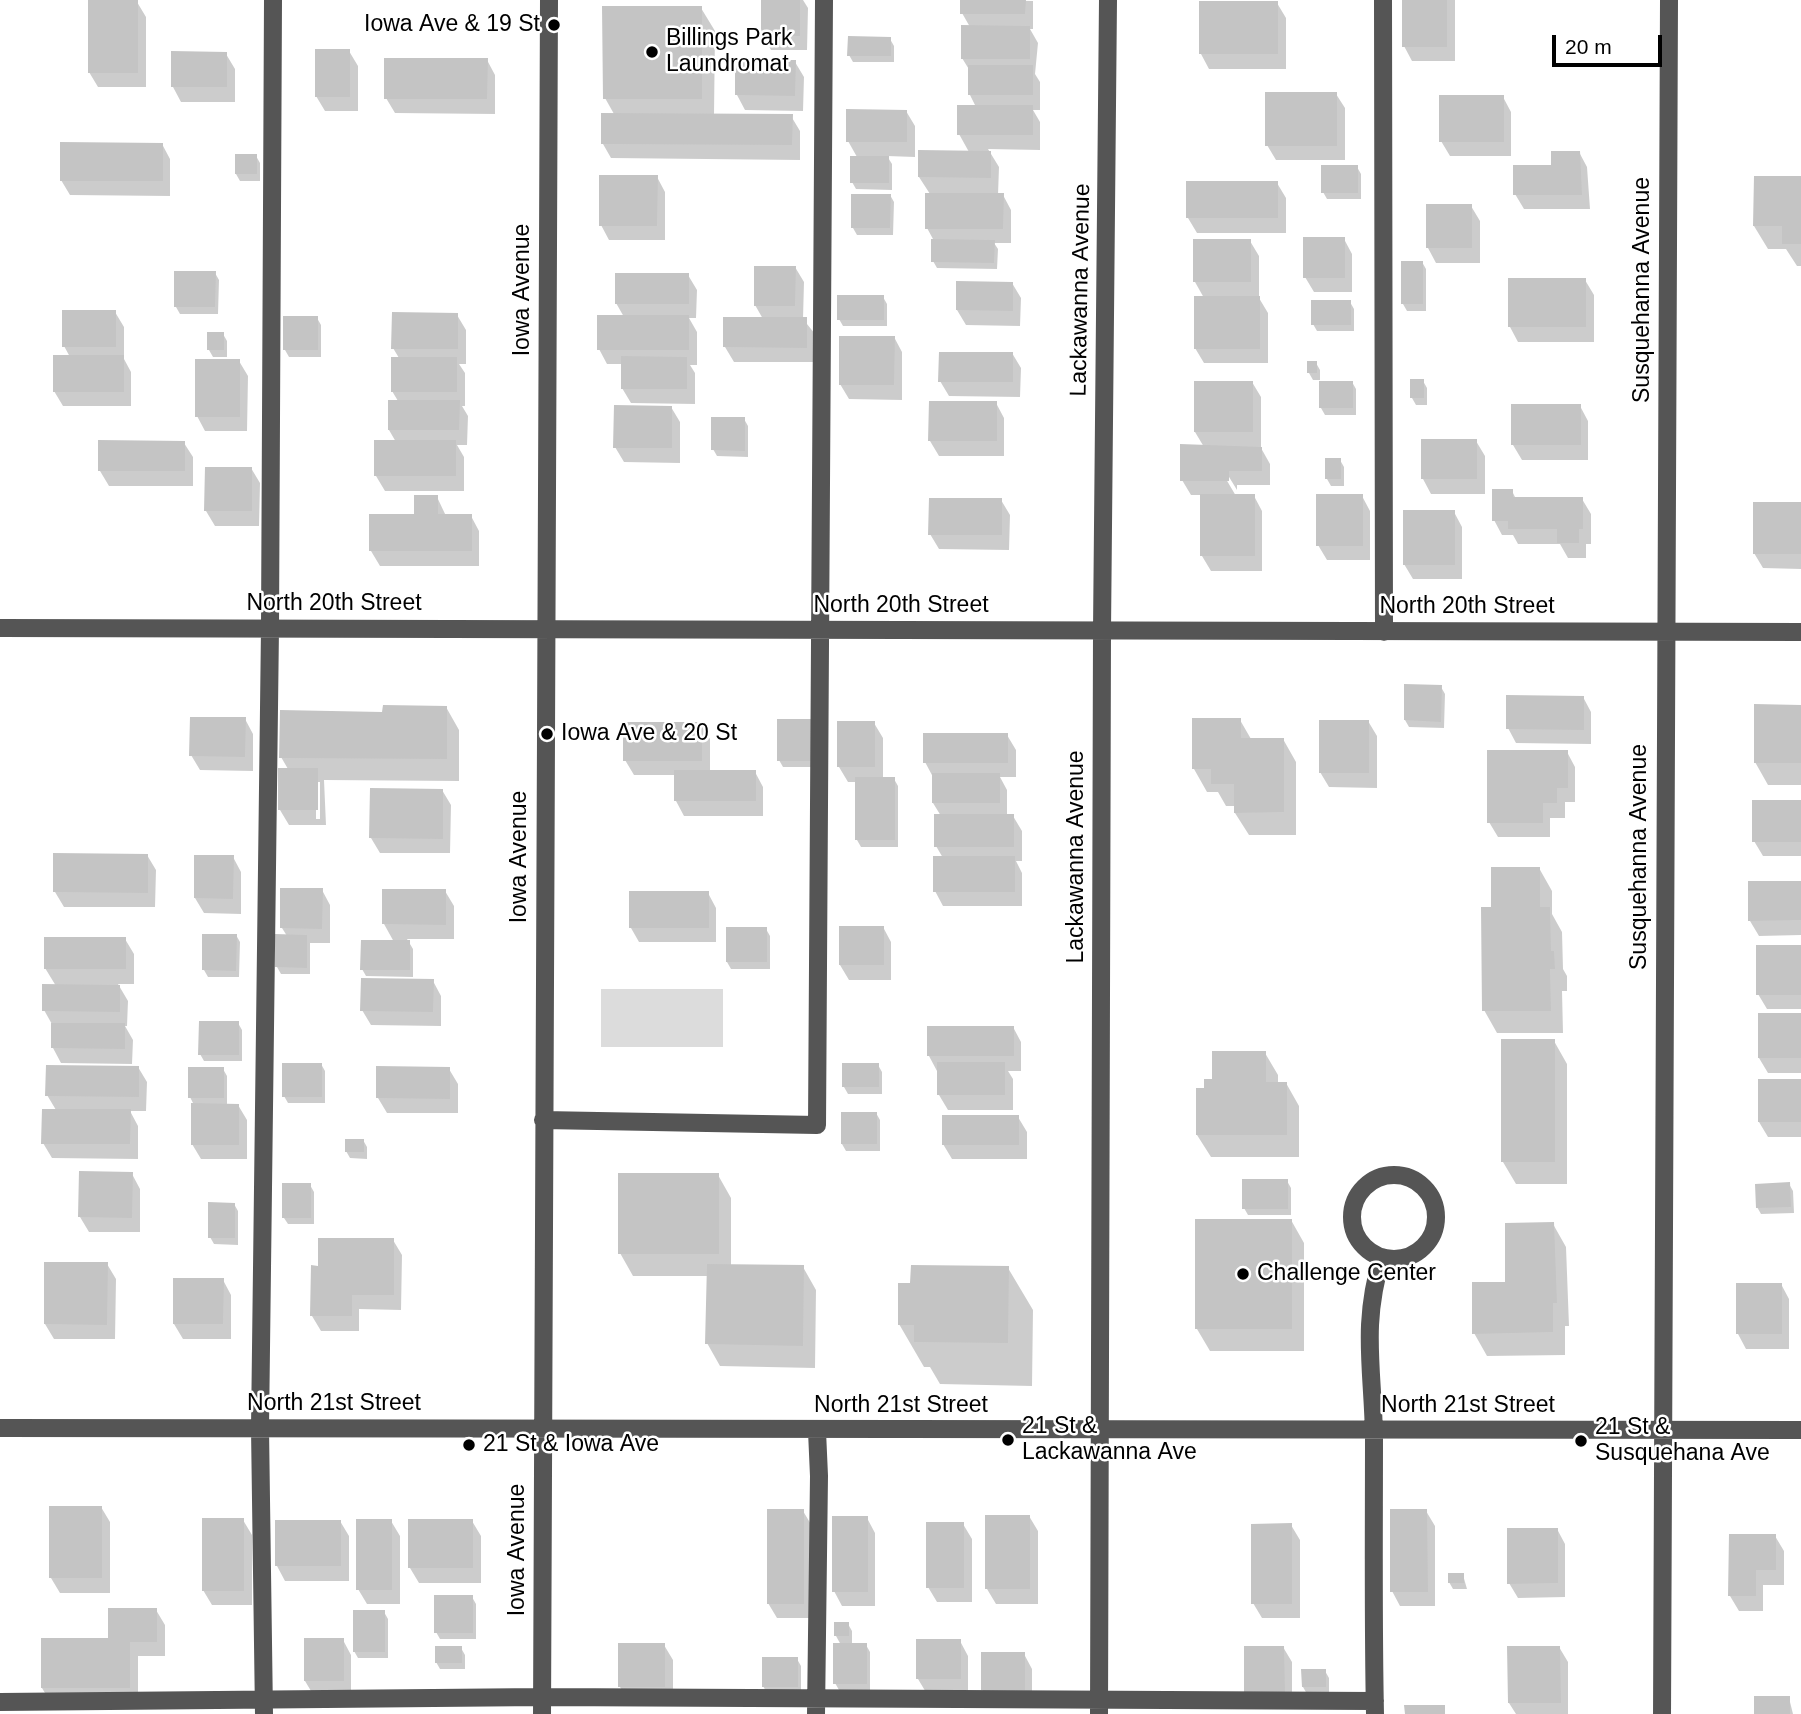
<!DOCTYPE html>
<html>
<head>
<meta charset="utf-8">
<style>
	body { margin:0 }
	#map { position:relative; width:1801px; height:1714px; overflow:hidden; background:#fff; font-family:Helvetica,sans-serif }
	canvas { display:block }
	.scale { position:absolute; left:1552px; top:35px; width:110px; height:32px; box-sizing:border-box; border:4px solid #000; border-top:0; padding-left:9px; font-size:21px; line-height:24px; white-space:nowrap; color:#000; -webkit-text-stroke:5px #fff; paint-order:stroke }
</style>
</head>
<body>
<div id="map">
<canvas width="1801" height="1714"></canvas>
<div class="scale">20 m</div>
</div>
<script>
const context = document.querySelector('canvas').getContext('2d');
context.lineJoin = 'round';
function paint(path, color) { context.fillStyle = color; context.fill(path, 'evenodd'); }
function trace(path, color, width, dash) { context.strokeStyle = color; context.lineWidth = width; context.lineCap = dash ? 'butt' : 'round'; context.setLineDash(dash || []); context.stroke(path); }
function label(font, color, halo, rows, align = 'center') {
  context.font = font + ' Helvetica,sans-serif'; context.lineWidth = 5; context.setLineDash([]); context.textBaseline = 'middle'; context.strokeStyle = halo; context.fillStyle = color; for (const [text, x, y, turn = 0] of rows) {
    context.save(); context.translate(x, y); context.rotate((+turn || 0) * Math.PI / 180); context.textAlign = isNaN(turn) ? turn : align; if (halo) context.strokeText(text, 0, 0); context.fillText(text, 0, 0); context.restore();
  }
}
const green = new Path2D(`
	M601,989H723V1047H601Z`);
const shadow = new Path2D(`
	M763,0H803L808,8L807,50H771L763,35Z
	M962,0L1033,1V29H1030L1038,43L1035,74L1040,82V110H1033L1040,122V150L988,149L999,167L998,195H1003L1011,210V243H994L998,249L997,269L937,268L933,261V239L927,228L930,194L919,177L969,152L959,134L976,107L970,95V71L962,58L970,27L962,13Z
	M1404,0H1455V61H1412L1404,46Z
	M137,2L146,17V87H98L89,72Z
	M1277,3L1286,18V69H1209L1201,54Z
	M701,8L715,31L714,115L791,116L800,131V160L611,158L603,144L614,114L605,98Z
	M890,39L894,46V62H853L849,55Z
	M349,51L358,66V111H325L316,96Z
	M226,54L235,69V102H181L173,87Z
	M487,60L495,75V114L395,113L386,98Z
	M795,62L804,77L803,111L745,110L737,95Z
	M1336,94L1345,108V160H1276L1267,145Z
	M1503,97L1511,112V156H1450L1441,141Z
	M906,111L915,126V157L887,156L892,164V190L856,189L852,182L857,157L848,141Z
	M162,144L170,159V196L70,195L61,180Z
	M1579,152L1587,167L1590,209H1524L1515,194L1552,167Z
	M256,156L260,163V181H240L236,174Z
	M1357,167L1361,174V199H1327L1323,192Z
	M657,177L665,192V240H609L601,225Z
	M1801,178V266H1797L1786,249H1768L1754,226Z
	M1277,183L1286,198V233H1197L1188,218Z
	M890,195L894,202L893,235H857L853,228Z
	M1471,206L1480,221V263H1436L1428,248Z
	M1344,239L1352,254V292H1314L1305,277Z
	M1250,241L1259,256V298L1268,313V363H1204L1195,348L1204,298L1195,282Z
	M1422,262L1426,269V311H1407L1403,304Z
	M795,267L804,282L803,319L815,334V362H734L725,347L763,319L755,305Z
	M215,273L219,280L218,314H180L176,307Z
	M688,275L697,290L696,318H689L697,332V365H690L695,373V404L631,403L622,388V364H607L599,349L624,317L616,303Z
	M1585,280L1594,295V342H1518L1510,327Z
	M958,283H1012L1021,298L1020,326L966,325L957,310Z
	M883,297L887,304V326H843L839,319Z
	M1350,302L1354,309V331H1317L1313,324Z
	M115,312L124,327V359L131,372V406H63L54,391L70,357L64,346Z
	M457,315L466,330V364H459L465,373V406H462L468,416L467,445H457L464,457V491H385L376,476L396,442L389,430L398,401L392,391L399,358L393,348Z
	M317,318L321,325V357H289L285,350Z
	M223,334L227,341V357H213L209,350Z
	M894,337L902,352V400L849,399L840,384Z
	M1012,353L1021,368L1020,397L949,396L940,381Z
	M239,361L248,376L247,431H205L197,416Z
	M1316,363L1320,370V380H1313L1309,373Z
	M1423,381L1427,388V405H1416L1412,398Z
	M1252,382L1261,397V448L1270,464V485H1237V490L1226,472L1223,474L1236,496H1254L1262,511V571H1211L1202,556V495H1191L1182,480L1204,447L1195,432Z
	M1352,382L1356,389V415H1325L1321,408Z
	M996,403L1004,418V456H939L930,441Z
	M1580,406L1588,421V460H1522L1513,445Z
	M671,407L680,422V463L624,462L615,447Z
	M744,419L748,426V457L717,456L713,449Z
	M1476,441L1485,456V494H1431L1423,479Z
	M184,443L193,457V486H109L100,471Z
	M1340,460L1344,467V486H1331L1327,479Z
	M251,468L260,483L259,526H215L206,511Z
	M1512,491L1516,499H1582L1591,514V544H1586V558H1568L1560,544H1518L1513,535H1502L1494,520Z
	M1362,496L1370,511V560H1327L1318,545Z
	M437,497L446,516H471L479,531V566H380L371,551Z
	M1001,500L1010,515L1009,550L939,549L930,534Z
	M1801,504V569L1763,568L1754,553Z
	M1454,512L1462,527V579H1413L1404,564Z
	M1441,687L1445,694L1444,728L1409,727L1405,720Z
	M1583,697L1591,712V744L1516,743L1508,728Z
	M446,707L459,730V781L324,780L326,825H289L280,810L288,769L281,757L384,713ZM316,782H320V819H316Z
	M1801,707V785H1768L1755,762Z
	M245,719L253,734V771L200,770L191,755Z
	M1240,720L1251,739H1283L1296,762V835H1249L1235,813V806H1226L1218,792H1207L1194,769Z
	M811,721L815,767H783L779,760Z
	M1368,721L1377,736V788L1329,787L1320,772Z
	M874,723L883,738V779H894L898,786V847H861L857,840V782H848L839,767Z
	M701,724L710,739V772H755L763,787V816H684L676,801V775H634L625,760Z
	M1007,735L1016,750V777H1000L1007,790V816H1013L1022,831V861H1016L1022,873V906H943L935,891L943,858L936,846L941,816L933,803V777L925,762Z
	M1567,752L1575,767V802H1565V818H1550V837H1498L1489,822Z
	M442,790L451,805L450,853H380L371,838Z
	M1801,801V856H1763L1754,841Z
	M147,855L156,870L155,907H64L55,892Z
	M196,857H233L241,872V914L204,913L195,898Z
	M1539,868L1552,891V914L1562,932L1563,969L1567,976V991H1562L1563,1033H1497L1484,1010L1493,909Z
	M1801,883V935L1759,936L1750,921Z
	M322,890L330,905V943H310V974H281L277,967L287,936L282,928Z
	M445,891L454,906V939H407L413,949V977L366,976L362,969L394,942L384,924Z
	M708,893L716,908V942H639L631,928Z
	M883,927L891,942V980H849L840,965Z
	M766,929L770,936V969H731L727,962Z
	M236,935L240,942L239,977H208L204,970Z
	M125,939L134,954V984H118L128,1001L127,1026H125L133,1040L132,1064L61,1063L53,1048V1026L44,1010L56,986L45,968Z
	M1801,946V1009H1767L1758,994Z
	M433,981L441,996V1026L371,1025L362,1010Z
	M1801,1015V1073H1768L1759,1058Z
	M238,1023L242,1030V1061H204L200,1054Z
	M1013,1027L1021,1042V1071H1008L1013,1079V1110H948L939,1095L937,1071L929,1056Z
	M1554,1041L1567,1064V1184H1516L1503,1162Z
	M1265,1053L1278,1075V1083H1286L1299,1106V1157H1211L1197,1135L1205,1089L1214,1080Z
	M321,1064L325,1071V1103H288L284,1096Z
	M878,1065L882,1072V1094H848L844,1087Z
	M138,1067L147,1082L146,1111H130L138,1126V1159L52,1158L43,1143L56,1110L47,1095Z
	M223,1069L227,1076V1105H238L247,1120V1159H201L192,1144L193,1103L190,1097Z
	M449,1069L458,1084V1113H387L378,1098Z
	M1801,1081V1137H1768L1759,1122Z
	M876,1113L880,1120V1151H846L842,1144Z
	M1018,1117L1027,1132V1159H952L943,1144Z
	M363,1140L367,1147V1159L350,1158L346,1151Z
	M132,1174L140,1189V1232H89L80,1217Z
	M718,1175L731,1198V1266L803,1267L816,1290L815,1368L720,1366L707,1343L708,1276H633L620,1253Z
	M1287,1181L1291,1188V1215H1248L1244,1208Z
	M1789,1184L1793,1191L1794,1213L1761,1214L1757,1207Z
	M310,1185L314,1192V1224H288L284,1218Z
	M234,1204L238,1211V1245L214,1244L210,1237Z
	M1291,1220L1304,1243V1351H1210L1197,1329Z
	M1553,1224L1566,1247L1569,1326H1565V1355L1487,1356L1474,1333Z
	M393,1240L402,1255L401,1310L359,1309V1331H321L312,1316Z
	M107,1264L116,1279L115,1339H54L45,1324Z
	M1008,1268L1033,1310L1032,1386L940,1384L930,1367H924L899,1324L912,1284Z
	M223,1280L231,1295V1339H183L174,1324Z
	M1781,1284L1789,1299V1349H1746L1738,1334Z
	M101,1507L110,1522V1593H60L51,1578Z
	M803,1511L812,1526V1618H777L768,1603Z
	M1426,1511L1435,1526V1606H1400L1392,1591Z
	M1029,1516L1038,1531V1604H996L987,1589Z
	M867,1518L875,1533V1606H842L834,1591Z
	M243,1520L252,1535V1605H212L203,1590Z
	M340,1521L349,1536V1581H285L277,1566Z
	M391,1521L400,1536V1604H367L358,1589Z
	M472,1521L481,1536V1583H419L410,1568Z
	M963,1524L972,1539V1602H937L928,1587Z
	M1291,1525L1300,1540V1618H1262L1253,1603Z
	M1557,1529L1565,1544V1597L1518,1598L1509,1583Z
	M1730,1536H1775L1784,1551V1585H1763V1611H1739L1730,1596Z
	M1463,1575L1467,1589H1453L1449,1582Z
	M472,1597L476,1604V1639H440L436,1632Z
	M156,1610L165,1625V1656H138V1703H51L42,1688Z
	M384,1612L388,1619V1658H358L354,1651Z
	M848,1624L852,1631V1645H866L870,1652V1690H839L835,1683L841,1645L836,1636Z
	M343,1640L351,1655V1696H314L305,1681Z
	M960,1641L968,1656V1694H927L918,1679Z
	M664,1645L673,1660V1702H629L620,1687Z
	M1246,1647H1283L1292,1662V1706Z
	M1559,1647L1568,1662V1714H1516L1509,1703Z
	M461,1648L465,1655V1669H440L436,1662Z
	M1024,1654L1032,1669V1704H991L982,1689Z
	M797,1659L801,1666V1693H767L763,1686Z
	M1325,1671L1329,1678V1694H1307L1303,1687Z
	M1789,1698L1793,1714H1755Z`);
const building = new Path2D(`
	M88,0H138V73H88Z
	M761,0H800V36H761Z
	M960,0H1026L1025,14H960Z
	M1402,0H1447V47H1402Z
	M1199,1H1278V54H1199Z
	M602,6H702V99H603Z
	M961,25L1030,26V59H961Z
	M848,36L891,37V56H847Z
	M315,49H350V97H315Z
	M171,51L227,52V87H171Z
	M384,58H488L487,99H384Z
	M735,60H796L795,96L735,95Z
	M968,65H1033V95H968Z
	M1265,92H1337V146H1265Z
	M1439,95H1504V142H1439Z
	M957,105H1033V135H957Z
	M846,109L907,110V142H846Z
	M601,113L793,114L792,145L601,144Z
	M60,142L163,143V181H60Z
	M918,150L991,151V178L918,177Z
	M1551,151H1580L1582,195H1513V165H1551Z
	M235,154H257V174H235Z
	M850,156H889V183H850Z
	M1321,165H1358V193H1321Z
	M599,175H658L657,226H599Z
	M1754,176H1801V244H1782V226H1753Z
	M1186,181H1278V218H1186Z
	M925,193H1004L1003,229H925Z
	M851,194H891L890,228H851Z
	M1426,204H1472V248H1426Z
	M1303,237H1345V278H1303Z
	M931,239L995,240L994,263L931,262Z
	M1193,239H1251V282H1193Z
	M1401,261H1423V304H1401Z
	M754,266H796L795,306H754Z
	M174,271H216L215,307H174Z
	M615,273H689V304H615Z
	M1508,278H1586V327H1508Z
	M956,281L1013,282V311L956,310Z
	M837,295H884V320H837Z
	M1194,296H1260V349H1194Z
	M1311,300H1351V325H1311Z
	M62,310H116V347H62Z
	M392,312L458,313V349H391Z
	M597,315H689V350H597Z
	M283,316H318V350H283Z
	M723,317H807V348L723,347Z
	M207,332H224V350H207Z
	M839,336H895L894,385H839Z
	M939,352H1013V382H938Z
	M53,355H124V392H53Z
	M621,356L687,357V389H621Z
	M391,357H457V392H391Z
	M195,359H240V417H195Z
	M1307,361H1317V373H1307Z
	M1410,379H1424V398H1410Z
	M1194,381H1253V432H1194Z
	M1319,381H1353V408H1319Z
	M388,400H460L459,430H388Z
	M929,401H997V441H928Z
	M1511,404H1581V445H1511Z
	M614,405L672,406V448H613Z
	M711,417H745V451L711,450Z
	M1421,439H1477V479H1421Z
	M98,440L185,441V471H98Z
	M374,440H456V476H374Z
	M1180,444L1262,447V471H1229V481H1180Z
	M1325,458H1341V479H1325Z
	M205,467H252V511H204Z
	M1492,489H1513V497H1583V529H1579V543H1557V529H1508V521H1492Z
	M1200,494H1255V556H1200Z
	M1316,494H1363V546H1316Z
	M414,495H438V514H472V551H369V514H414Z
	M929,498H1002V535H928Z
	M1753,502H1801V554H1753Z
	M1403,510H1455V565H1403Z
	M1404,684L1442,685L1441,722L1404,720Z
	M1506,695L1584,696V730L1506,729Z
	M1754,704L1801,705V763H1754Z
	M383,705L447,706V759L279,758L280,710L382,712Z
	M190,717H246L245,757L189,756Z
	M1192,718H1241V738H1284V812L1234,813V784H1211V769H1192Z
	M777,719H812V761H777Z
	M1319,720H1369V773H1319Z
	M837,721H875V767H837Z
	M623,722H702V761H623Z
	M923,733H1008V763H923Z
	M1487,750H1568V788H1557V803H1543V823H1487Z
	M278,768H318V810H278Z
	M674,770H756V801H674Z
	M932,773H1000V803H932Z
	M855,777H895V840H855Z
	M370,788L443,789V839L369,838Z
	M1752,800H1801V842H1752Z
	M934,814H1014V847H934Z
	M53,853L148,854V893L53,892Z
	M194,855H234L233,899L194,898Z
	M933,856H1015V892H933Z
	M1491,867H1540V907H1550L1551,951H1554L1555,969H1550L1551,1011H1482L1481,907H1491Z
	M1748,881H1801V920L1748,921Z
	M280,888H323L322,929L280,928Z
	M382,889H446V925L382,924Z
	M629,891H709V928H629Z
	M839,926H884V965H839Z
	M726,927H767V962H726Z
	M202,934H237L236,971L202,970Z
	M275,934L307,935V968L275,967Z
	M44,937H126V969H44Z
	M361,940H410V970H360Z
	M1756,945H1801V995H1756Z
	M361,978L434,979L433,1012L360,1011Z
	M42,984L120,985V1012L42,1011Z
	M1758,1013H1801V1058H1758Z
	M199,1021H239V1055H198Z
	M51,1023H125V1049L51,1048Z
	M927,1026H1014V1056H927Z
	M1501,1039H1555V1162H1501Z
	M1212,1051H1266V1082H1287V1135H1196V1088H1204V1079H1212Z
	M937,1062H1005V1095H937Z
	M282,1063H322V1097H282Z
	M842,1063H879V1087H842Z
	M46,1065L139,1066V1097L45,1096Z
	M376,1066L450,1067V1099L376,1098Z
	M188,1067H224V1098H188Z
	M1758,1079H1801V1122H1758Z
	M191,1103L239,1104V1145H191Z
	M42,1109H131L130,1144H41Z
	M841,1112H877V1144H841Z
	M942,1115H1019V1145H942Z
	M345,1139H364V1152H345Z
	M79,1171L133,1172L132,1218L78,1217Z
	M618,1173H719V1254H618Z
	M1242,1179H1288V1209H1242Z
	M1790,1182L1791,1207L1756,1208L1755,1184Z
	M282,1183H311V1218H282Z
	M208,1202L235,1203V1238H208Z
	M1195,1219H1292V1329H1195Z
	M1554,1222L1557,1303H1553V1332L1472,1334V1282H1505V1223Z
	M318,1238H394V1295H352V1316H310L311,1265L318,1266Z
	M44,1262H108L107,1325L44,1324Z
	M707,1264L804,1265L803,1346L705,1344Z
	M911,1265L1009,1266L1008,1343L914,1342V1325H898V1283H910Z
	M173,1278H224L223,1324H173Z
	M1736,1283H1782V1334H1736Z
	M49,1506H102V1578H49Z
	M767,1509H804V1604H767Z
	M1390,1509H1427L1428,1592H1390Z
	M985,1515H1030V1589H985Z
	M832,1516H868V1592H832Z
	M202,1518H244V1591H202Z
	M356,1519H392V1590H356Z
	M408,1519H473V1568H408Z
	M275,1520H341V1566H275Z
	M926,1522H964V1588H926Z
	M1292,1523V1604H1251V1524Z
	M1507,1528H1558V1583L1507,1584Z
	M1729,1534H1776V1570H1756V1596H1728Z
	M1448,1573H1464V1583H1448Z
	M434,1595H473V1633H434Z
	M108,1608H157V1642H130V1688H41V1638H108Z
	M353,1610H385V1652H353Z
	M834,1622H849V1636H834Z
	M304,1638H344V1681H304Z
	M916,1639H961V1679H916Z
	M618,1643H665V1687H618Z
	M833,1643H867V1684H833Z
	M435,1646H462V1663H435Z
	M1244,1646H1284L1285,1692H1244Z
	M1507,1646H1560L1561,1703H1508Z
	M981,1652H1025V1690H981Z
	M762,1657H798V1687H762Z
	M1301,1669H1326V1687H1302Z
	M1754,1696H1790V1714H1754Z
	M1404,1705H1445V1714H1405Z`);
const minor = new Path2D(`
	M1383,0L1384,632
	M0,628L1801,632
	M543,1120L817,1125L824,0
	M1352 1217a42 42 0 1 1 84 0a42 42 0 1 1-84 0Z
	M0,1428L1801,1430
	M0,1702L542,1697L1375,1701
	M264,1714L260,1428L270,628L273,0
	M542,1714L549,0
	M816,1714L819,1476L817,1431
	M1099,1714L1102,631L1108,0
	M1375,1714C1373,1622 1374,1529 1374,1437C1373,1369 1361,1325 1382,1257
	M1662,1714L1669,0`);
const markers = [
	[554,25,7,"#000"],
	[652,52,7,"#000"],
	[547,734,7,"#000"],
	[1243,1274,7,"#000"],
	[1008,1440,7,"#000"],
	[1581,1441,7,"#000"],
	[469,1445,7,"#000"]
];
const poiNames = [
	["Iowa Ave & 19 St",540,25,"right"],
	["Billings Park",666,39],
	["Laundromat",666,65],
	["Iowa Ave & 20 St",561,734],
	["Challenge Center",1257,1274],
	["21 St &",1022,1427],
	["Lackawanna Ave",1022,1453],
	["21 St &",1595,1428],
	["Susquehana Ave",1595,1454],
	["21 St & Iowa Ave",483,1445]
];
const streetNames = [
	["Iowa Avenue",523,290,-90],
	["Lackawanna Avenue",1081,290,-89],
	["Susquehanna Avenue",1643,290,-90],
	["North 20th Street",334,604],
	["North 20th Street",901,606],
	["North 20th Street",1467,607],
	["Iowa Avenue",520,857,-90],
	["Lackawanna Avenue",1077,857,-90],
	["Susquehanna Avenue",1640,857,-90],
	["North 21st Street",334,1404],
	["North 21st Street",901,1406],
	["North 21st Street",1468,1406],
	["Iowa Avenue",518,1550,-90]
];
paint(green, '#dcdcdc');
paint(shadow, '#0003');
paint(building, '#c4c4c4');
trace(minor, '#555', 18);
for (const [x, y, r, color] of markers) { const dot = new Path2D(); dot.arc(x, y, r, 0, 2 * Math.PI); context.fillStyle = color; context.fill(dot); trace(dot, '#fff', 2.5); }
label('23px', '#000', '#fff', poiNames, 'left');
label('23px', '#000', '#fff', streetNames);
</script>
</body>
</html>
